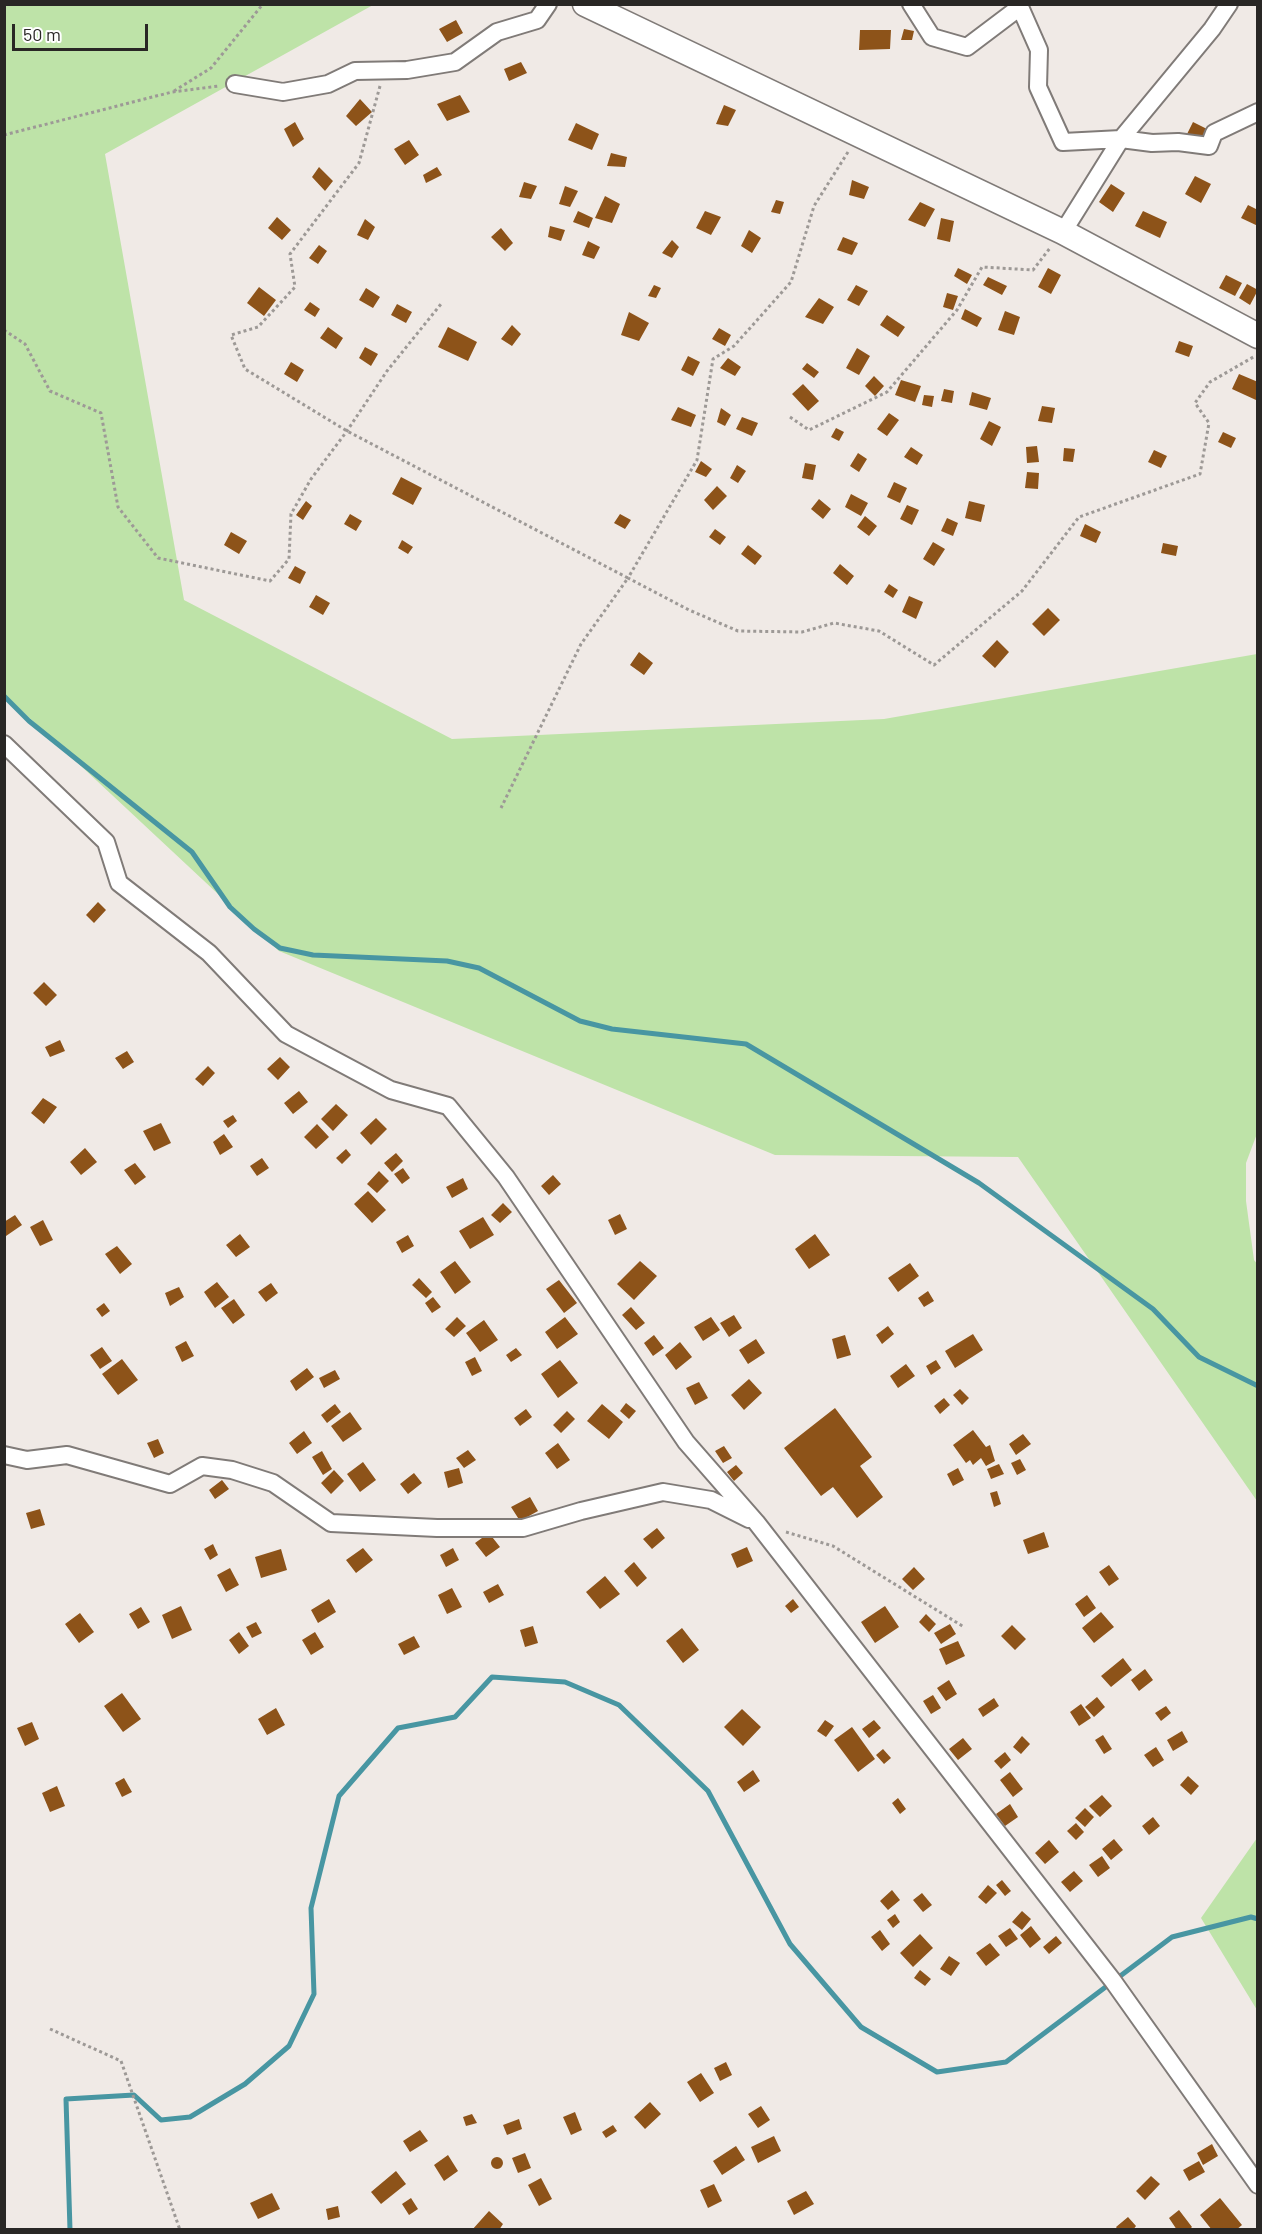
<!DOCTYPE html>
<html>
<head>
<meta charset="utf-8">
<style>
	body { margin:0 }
	#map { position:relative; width:1262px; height:2234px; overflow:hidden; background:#f0eae6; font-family:Barlow,sans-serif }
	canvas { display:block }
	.frame { position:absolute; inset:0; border:6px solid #292725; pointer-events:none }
	.scale { position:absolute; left:12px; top:24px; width:136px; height:27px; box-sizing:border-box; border:3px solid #292725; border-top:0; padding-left:8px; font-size:18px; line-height:21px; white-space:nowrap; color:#292725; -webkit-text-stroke:4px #fff; paint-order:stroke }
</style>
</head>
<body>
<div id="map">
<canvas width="1262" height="2234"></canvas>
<div class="frame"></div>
<div class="scale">50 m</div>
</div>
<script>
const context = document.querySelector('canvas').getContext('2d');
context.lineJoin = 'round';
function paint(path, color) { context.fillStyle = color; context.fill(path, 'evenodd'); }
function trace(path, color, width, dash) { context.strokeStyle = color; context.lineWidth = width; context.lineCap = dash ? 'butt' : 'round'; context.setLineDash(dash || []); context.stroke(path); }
const green = new Path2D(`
	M4,5H373L105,154L184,600L452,739L884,719L1257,654L1258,1131L1246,1163V1201L1254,1260L1258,1265L1257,1501L1018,1157L775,1155L279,951L5,695Z
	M1257,1838L1258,2010H1257L1201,1918Z`);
const stream = new Path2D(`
	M4,696L29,721L192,852L230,907L254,929L280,948L313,955L447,961L479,968L580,1021L612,1029L746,1044L979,1183L1153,1309L1199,1357L1258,1386
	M70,2230L66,2099L134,2095L161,2120L190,2117L245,2084L289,2046L314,1994L311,1908L339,1796L398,1728L455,1717L492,1677L565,1682L619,1705L708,1791L790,1944L861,2027L937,2072L1006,2062L1172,1937L1251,1917L1258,1919`);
const building = new Path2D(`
	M456,20L463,33L447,42L439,29Z
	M904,29L914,31L912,40H901Z
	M860,30H891L890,49L859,50Z
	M521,62L527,73L509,81L504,69Z
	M460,95L470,112L447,121L437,104Z
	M360,99L372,112L356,126L346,116Z
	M724,105L736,110L728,126L716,124Z
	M295,122L304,139L293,147L284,129Z
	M1193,122L1211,131L1205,144L1187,134Z
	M576,123L599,134L592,150L568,140Z
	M409,140L419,155L405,165L394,149Z
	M611,153L627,157L625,167L607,166Z
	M319,167L333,181L325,191L312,177Z
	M437,167L442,175L426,183L423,175Z
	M1195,176L1211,184L1201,203L1185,194Z
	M852,180L869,187L864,199L849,195Z
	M524,182L537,186L531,199L519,197Z
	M1111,184L1125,193L1113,212L1099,202Z
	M565,186L578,191L570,207L559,204Z
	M605,196L620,204L612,223L595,218Z
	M776,200L784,202L780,214L771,212Z
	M920,202L935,209L925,227L908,220Z
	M1248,205L1258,210V226L1241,218Z
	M578,211L593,218L589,228L573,222Z
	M705,211L721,217L711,235L696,228Z
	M1143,211L1167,222L1160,238L1135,226Z
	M277,217L291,230L282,240L268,228Z
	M941,218L954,221L950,242L937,239Z
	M365,219L375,227L368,240L357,235Z
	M550,226L565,230L561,241L548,237Z
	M501,228L513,243L505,251L491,237Z
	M749,230L761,238L752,253L741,246Z
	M843,237L858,243L852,255L837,250Z
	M672,240L679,247L672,258L662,253Z
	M588,241L600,247L594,259L582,255Z
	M319,245L327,251L318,264L309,258Z
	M958,268L972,275L967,284L954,276Z
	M1048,268L1061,275L1051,294L1038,287Z
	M1226,275L1242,283L1235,296L1219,288Z
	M988,277L1007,286L1002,295L983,285Z
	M1247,284L1258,290L1250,305L1239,298Z
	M654,285L661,288L656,298L648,296Z
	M856,285L868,291L859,306L847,300Z
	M259,287L276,300L264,316L247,303Z
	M366,288L380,297L373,308L359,300Z
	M947,293L958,296L953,310L943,307Z
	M819,298L834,307L823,324L805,317Z
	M310,302L320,309L315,317L304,310Z
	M397,304L412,312L406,323L391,315Z
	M965,309L982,318L977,327L961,319Z
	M1005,311L1020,317L1014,335L998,330Z
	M629,312L649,323L639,341L621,335Z
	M887,315L905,327L898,337L880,325Z
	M512,325L521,334L512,346L501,339Z
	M328,327L343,338L336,349L320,338Z
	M448,327L477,342L468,361L438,347Z
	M719,328L731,335L725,346L712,339Z
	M1179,341L1193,346L1189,357L1175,352Z
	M365,347L378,354L371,366L359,358Z
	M857,348L870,356L859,375L846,368Z
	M688,356L700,362L693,376L681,370Z
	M728,358L741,367L735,376L720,368Z
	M291,362L304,370L297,382L284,374Z
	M807,363L819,372L814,378L802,369Z
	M1239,374L1258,382L1256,400L1232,389Z
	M874,376L884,386L875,396L865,386Z
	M901,380L921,386L915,402L895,395Z
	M803,384L819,401L808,411L792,394Z
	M944,389L954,391L952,403L941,401Z
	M972,392L991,398L987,410L969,405Z
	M924,395L934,396L932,407L922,405Z
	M1042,406L1055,408L1052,423L1038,421Z
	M678,407L696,415L691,427L671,420Z
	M721,408L731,415L725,426L717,422Z
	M889,413L899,420L887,436L877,429Z
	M742,417L758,423L752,436L736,429Z
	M989,421L1001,427L992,446L980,439Z
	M836,428L844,432L839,441L831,437Z
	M1223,432L1236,438L1231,448L1218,442Z
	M1037,446L1039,462L1027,463L1026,447Z
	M911,447L923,455L917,465L904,457Z
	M1064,448L1075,449L1073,462L1063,461Z
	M1154,450L1167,456L1161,468L1148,462Z
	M858,453L867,459L859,472L850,466Z
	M701,461L712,469L706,477L695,472Z
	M805,463L816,465L813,480L802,478Z
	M737,465L746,471L738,483L730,478Z
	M1027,472L1039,473L1038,489L1025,488Z
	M401,477L422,488L413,505L392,494Z
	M894,482L907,488L900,503L887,497Z
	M717,486L727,496L713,510L704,500Z
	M851,494L868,503L861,516L845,507Z
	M819,499L831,509L823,519L811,509Z
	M306,501L312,506L303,520L296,515Z
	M969,501L985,505L981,522L965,518Z
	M907,505L919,510L912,525L900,519Z
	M350,514L362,521L356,531L344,524Z
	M620,514L631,520L625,529L614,523Z
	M865,516L877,526L869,536L857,527Z
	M947,518L958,523L953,536L941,531Z
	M1085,524L1101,532L1096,543L1080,536Z
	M715,529L726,537L720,545L709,537Z
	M231,532L247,541L239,554L224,545Z
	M402,540L413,547L408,554L398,548Z
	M933,542L945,549L934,566L923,559Z
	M1163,543L1178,546L1176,556L1161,553Z
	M748,545L762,556L755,565L741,554Z
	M840,564L854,576L847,585L833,573Z
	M295,566L306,572L300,584L288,578Z
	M889,584L898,590L893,598L884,592Z
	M316,595L330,603L323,615L309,607Z
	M909,596L923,602L916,619L902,612Z
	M1048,608L1060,620L1044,636L1032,624Z
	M997,640L1009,652L995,668L982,656Z
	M639,652L653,663L644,675L630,665Z
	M98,902L106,910L94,923L86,915Z
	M44,982L57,995L46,1006L33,993Z
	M60,1040L65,1051L50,1057L45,1047Z
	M127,1051L134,1062L123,1069L115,1058Z
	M280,1057L290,1067L278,1080L267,1069Z
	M208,1066L215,1073L203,1086L195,1079Z
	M299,1091L308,1102L293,1114L284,1103Z
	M43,1098L57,1107L44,1124L31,1113Z
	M336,1104L348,1115L333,1131L321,1119Z
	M233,1115L237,1121L228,1128L223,1121Z
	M376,1118L387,1129L371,1145L360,1133Z
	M161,1123L171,1143L154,1151L143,1131Z
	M317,1124L329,1137L316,1149L304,1137Z
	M224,1134L233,1147L220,1155L213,1142Z
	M85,1148L97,1162L81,1175L70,1162Z
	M346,1149L351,1155L342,1164L336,1158Z
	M396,1153L403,1161L392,1172L384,1163Z
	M262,1158L269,1168L257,1176L250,1166Z
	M135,1163L146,1177L135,1185L124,1170Z
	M403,1168L410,1178L402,1184L394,1174Z
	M379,1171L389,1181L377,1193L367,1184Z
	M553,1175L561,1184L549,1195L541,1186Z
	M463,1178L468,1189L452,1198L446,1187Z
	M368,1191L386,1210L372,1223L354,1204Z
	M503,1203L512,1212L500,1223L491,1215Z
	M620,1214L627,1229L615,1235L608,1220Z
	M15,1215L22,1225L6,1236L4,1233V1222Z
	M483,1217L494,1235L470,1249L459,1231Z
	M43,1220L53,1240L40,1246L30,1227Z
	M240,1234L250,1247L236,1257L226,1245Z
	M815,1234L830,1255L809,1269L795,1249Z
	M408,1235L414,1246L402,1253L396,1242Z
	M117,1246L132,1264L120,1274L105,1254Z
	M455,1261L471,1282L455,1294L440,1272Z
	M640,1261L657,1276L634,1300L617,1284Z
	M910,1263L919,1276L898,1292L888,1278Z
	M419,1278L432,1292L426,1298L412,1285Z
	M559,1280L577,1303L564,1313L546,1289Z
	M217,1282L229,1297L215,1308L204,1292Z
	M271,1283L278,1293L266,1302L258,1292Z
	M179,1287L184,1297L170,1306L165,1293Z
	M928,1291L934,1301L924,1307L918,1298Z
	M433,1297L441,1307L432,1313L425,1303Z
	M234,1299L245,1315L233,1324L221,1308Z
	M104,1303L110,1311L102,1317L96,1309Z
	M631,1307L645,1323L636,1330L622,1315Z
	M734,1315L742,1328L729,1337L720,1323Z
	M457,1317L466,1326L454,1337L445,1329Z
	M565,1317L578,1334L557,1349L545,1332Z
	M711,1317L720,1330L703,1341L694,1327Z
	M484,1320L498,1340L480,1352L466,1333Z
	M888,1326L894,1334L882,1344L876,1335Z
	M973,1334L983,1350L955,1368L945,1351Z
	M654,1335L664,1348L653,1356L644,1343Z
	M845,1335L851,1355L837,1359L832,1339Z
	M756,1339L765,1353L748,1364L739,1350Z
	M186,1341L194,1356L182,1362L175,1347Z
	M680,1342L692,1357L676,1370L665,1355Z
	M102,1347L112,1361L100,1369L90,1355Z
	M516,1348L522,1355L511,1362L506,1355Z
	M475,1357L482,1371L472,1376L465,1362Z
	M122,1359L138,1380L118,1395L102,1374Z
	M560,1360L578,1383L558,1398L541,1374Z
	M936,1360L941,1368L931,1375L926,1366Z
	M906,1364L915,1376L898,1388L890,1376Z
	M307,1368L314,1377L296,1391L290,1381Z
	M335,1370L340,1379L324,1388L319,1378Z
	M749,1379L762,1393L744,1410L731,1395Z
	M699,1382L708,1398L695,1405L686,1388Z
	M960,1389L969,1398L962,1405L953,1395Z
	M944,1398L950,1405L940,1414L934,1406Z
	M626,1403L636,1411L629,1419L620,1411Z
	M335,1404L341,1412L327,1423L321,1415Z
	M602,1404L623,1422L609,1439L587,1421Z
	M835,1408L872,1457L860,1466L883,1497L857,1518L833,1487L821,1496L784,1448Z
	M526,1409L532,1417L520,1426L514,1418Z
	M567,1411L575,1419L561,1433L553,1425Z
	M350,1412L362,1429L343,1442L331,1426Z
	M973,1430L986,1447L990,1445L995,1461L986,1466L981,1458L973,1465L970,1460L966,1463L953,1445Z
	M304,1431L312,1443L297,1454L289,1443Z
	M1023,1434L1031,1444L1016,1455L1009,1444Z
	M158,1439L164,1453L154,1458L147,1443Z
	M558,1443L570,1460L557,1469L545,1453Z
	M724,1446L732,1458L723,1463L715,1451Z
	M468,1450L476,1460L464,1468L456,1458Z
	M322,1451L332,1469L323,1475L312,1457Z
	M1020,1459L1026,1470L1017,1475L1011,1463Z
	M363,1462L376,1480L360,1492L347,1474Z
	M999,1464L1004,1474L991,1479L987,1469Z
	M736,1465L743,1473L734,1481L727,1472Z
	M459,1468L463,1483L448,1488L444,1472Z
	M958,1468L964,1480L953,1486L947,1474Z
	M334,1470L344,1481L331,1494L321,1483Z
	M414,1473L422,1483L408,1494L400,1484Z
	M222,1480L229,1489L215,1499L209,1490Z
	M997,1491L1001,1504L994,1507L990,1493Z
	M530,1497L538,1511L520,1521L511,1507Z
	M40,1509L45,1525L31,1529L26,1513Z
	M657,1528L665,1538L652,1549L643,1539Z
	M1044,1532L1049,1547L1028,1554L1023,1540Z
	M489,1533L500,1547L486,1557L475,1543Z
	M213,1544L218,1555L210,1560L204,1549Z
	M747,1547L753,1561L737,1568L731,1554Z
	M363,1548L373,1560L356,1573L346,1560Z
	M453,1548L459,1560L446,1567L440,1555Z
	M281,1549L287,1570L261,1578L255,1557Z
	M634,1562L647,1578L637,1587L624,1571Z
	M1109,1565L1119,1579L1109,1586L1099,1572Z
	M914,1567L925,1579L913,1590L902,1579Z
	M230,1568L239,1585L226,1592L217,1575Z
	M605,1576L620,1594L600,1609L586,1592Z
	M498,1584L504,1595L489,1603L483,1592Z
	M452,1588L462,1607L447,1614L438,1595Z
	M1087,1595L1096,1608L1084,1617L1075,1604Z
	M329,1599L336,1612L318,1623L311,1610Z
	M793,1599L799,1607L791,1613L785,1606Z
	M181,1606L192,1630L172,1639L162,1615Z
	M885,1606L899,1627L875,1643L861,1622Z
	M141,1607L150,1622L138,1629L129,1614Z
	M1101,1612L1114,1627L1094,1643L1082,1628Z
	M80,1613L94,1632L79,1643L65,1624Z
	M926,1614L936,1624L929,1632L919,1622Z
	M256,1622L262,1633L252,1638L246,1627Z
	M950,1624L956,1634L941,1644L934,1633Z
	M1012,1625L1026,1639L1015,1650L1001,1636Z
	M533,1626L538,1643L525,1647L520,1630Z
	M682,1628L699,1650L683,1663L666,1641Z
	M239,1632L249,1646L239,1654L229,1640Z
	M315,1632L324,1647L311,1655L302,1640Z
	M414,1636L420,1647L404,1655L398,1644Z
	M958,1641L965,1656L946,1665L939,1649Z
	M1123,1658L1132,1670L1111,1687L1101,1676Z
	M1145,1669L1153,1680L1139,1691L1131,1680Z
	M949,1680L957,1694L946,1701L937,1688Z
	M122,1693L141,1719L123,1732L104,1706Z
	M933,1695L941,1708L931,1714L923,1701Z
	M1097,1697L1105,1707L1094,1717L1085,1707Z
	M994,1698L999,1706L983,1717L978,1709Z
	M1081,1704L1091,1718L1079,1726L1070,1712Z
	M1166,1706L1171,1713L1161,1721L1155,1713Z
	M276,1708L285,1725L267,1735L258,1719Z
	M742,1709L761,1727L743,1746L724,1727Z
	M825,1720L834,1726L826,1737L817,1731Z
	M874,1720L881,1728L869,1738L862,1729Z
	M32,1722L39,1739L25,1746L17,1728Z
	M852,1727L875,1759L858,1772L834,1740Z
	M1182,1731L1188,1742L1173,1751L1167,1740Z
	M1103,1735L1112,1749L1104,1754L1095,1740Z
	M1022,1736L1030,1744L1021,1754L1013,1747Z
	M963,1738L972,1749L958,1760L949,1749Z
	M1156,1747L1164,1760L1153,1767L1144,1755Z
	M883,1749L891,1758L884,1764L876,1755Z
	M1005,1752L1011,1760L1001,1769L994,1761Z
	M753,1770L760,1781L744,1792L737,1782Z
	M1010,1772L1023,1789L1013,1797L1000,1780Z
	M1188,1776L1199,1786L1191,1795L1180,1785Z
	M124,1778L132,1792L122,1797L115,1783Z
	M57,1786L65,1806L50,1812L42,1793Z
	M1102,1795L1112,1806L1100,1817L1089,1806Z
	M898,1798L906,1809L900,1814L892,1803Z
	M1010,1804L1018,1817L1005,1826L996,1814Z
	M1085,1808L1094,1817L1085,1827L1075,1818Z
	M1153,1817L1160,1826L1149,1835L1142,1826Z
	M1076,1823L1084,1832L1076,1840L1067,1831Z
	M1114,1839L1123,1850L1111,1860L1102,1849Z
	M1049,1840L1059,1852L1045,1864L1035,1853Z
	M1102,1856L1110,1868L1098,1877L1089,1865Z
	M1074,1871L1083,1881L1070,1892L1061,1882Z
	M1002,1880L1011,1891L1005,1896L996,1885Z
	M988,1885L997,1893L986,1904L978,1897Z
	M892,1890L900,1900L888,1910L880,1901Z
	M922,1893L932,1905L923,1912L913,1900Z
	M1022,1911L1031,1919L1022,1930L1012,1922Z
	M895,1914L900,1922L893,1928L887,1920Z
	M1031,1926L1041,1939L1030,1948L1020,1935Z
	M1010,1928L1018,1939L1006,1947L998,1936Z
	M880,1930L890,1944L882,1951L871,1937Z
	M920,1934L933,1948L913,1967L900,1953Z
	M1056,1936L1062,1943L1049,1954L1043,1947Z
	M990,1943L1000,1955L986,1966L976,1953Z
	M949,1956L960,1963L951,1976L940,1969Z
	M920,1970L931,1979L925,1986L914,1978Z
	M726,2062L732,2075L720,2081L714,2068Z
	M701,2073L714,2093L700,2102L687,2082Z
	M650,2102L661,2114L645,2129L634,2117Z
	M761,2106L770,2120L758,2128L748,2114Z
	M575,2112L582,2130L571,2135L563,2117Z
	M472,2114L477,2123L466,2126L463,2117Z
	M519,2119L522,2129L507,2135L503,2125Z
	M613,2125L617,2131L606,2138L602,2132Z
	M420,2130L428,2141L410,2152L403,2141Z
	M774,2136L781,2151L758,2163L751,2147Z
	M1212,2144L1218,2156L1203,2165L1197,2153Z
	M736,2146L745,2160L722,2175L713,2161Z
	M525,2153L531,2168L518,2173L512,2158Z
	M448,2155L458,2171L444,2181L434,2165Z
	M491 2163a6 6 0 1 1 12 0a6 6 0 1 1-12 0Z
	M1199,2161L1205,2172L1189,2181L1183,2170Z
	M396,2171L406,2184L381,2204L371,2192Z
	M1151,2176L1160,2184L1145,2200L1136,2191Z
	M541,2178L552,2199L539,2206L528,2185Z
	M714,2184L722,2201L708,2208L700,2190Z
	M806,2191L814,2204L794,2215L787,2201Z
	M272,2193L280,2209L258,2219L250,2203Z
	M411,2198L418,2209L409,2215L402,2204Z
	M1220,2198L1242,2225L1236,2230H1212L1200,2215Z
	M338,2206L340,2217L328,2220L326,2209Z
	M1179,2210L1192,2227L1189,2230H1177L1169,2218Z
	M489,2211L503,2224L499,2230H472Z
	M1128,2217L1136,2226L1133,2230H1118L1116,2227Z`);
const path = new Path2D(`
	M380,86L359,163L290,254L295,287L258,327L231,335L245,369L347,431L628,578L581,644L501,808
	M174,91L211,68L263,4
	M4,135L172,92L219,86
	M848,152L814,206L791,282L734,346L713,359L697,460L628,578L689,610L738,631L802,632L834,623L879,631L934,665L1022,591L1079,517L1200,474L1209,423L1195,403L1210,382L1255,356
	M4,330L25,344L50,391L101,413L118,507L158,558L270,581L289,559L291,514L311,479L347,431L387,371L441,304
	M790,417L809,430L887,392L957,310L982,267L1033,270L1050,248
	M786,1532L833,1546L964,1627
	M50,2029L121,2061L180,2230`);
const street = new Path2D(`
	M911,4L932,37L967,47L1020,7L1039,50L1038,87L1063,142L1121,139L1152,143L1178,142L1209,146L1214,133L1258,112
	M235,84L283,92L328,84L355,71L407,70L455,62L497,32L537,20L548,4
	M1063,232L1121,139L1212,29L1229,4
	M4,744L106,842L119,883L209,953L286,1034L391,1090L448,1106L506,1177L686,1442L756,1522L1113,1981L1258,2185
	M4,1455L27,1460L67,1455L170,1484L202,1466L232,1470L273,1483L331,1523L437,1528H523L581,1511L663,1492L711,1500L749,1519`);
const secondary = new Path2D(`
	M585,4L1063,232L1258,336`);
paint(green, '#bee3a8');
trace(stream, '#4896a2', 5);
paint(building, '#8d5319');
trace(street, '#807b78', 20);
trace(secondary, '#807b78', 27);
trace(path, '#9d9996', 3, [3, 3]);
trace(street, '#fff', 16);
trace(secondary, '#fff', 24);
</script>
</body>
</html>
